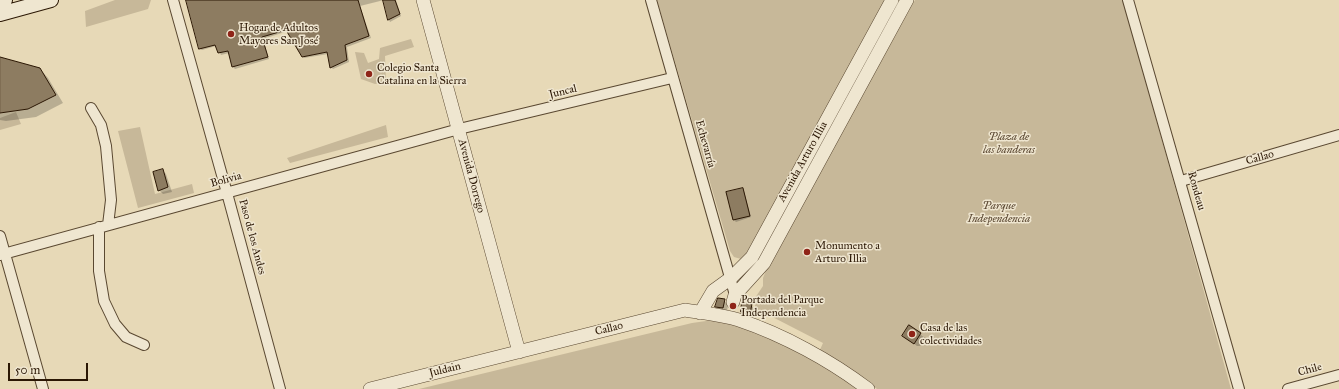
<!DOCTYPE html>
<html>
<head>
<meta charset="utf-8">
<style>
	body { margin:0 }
	#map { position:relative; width:1339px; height:389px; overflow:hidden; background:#e7d9b7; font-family:"IM FELL Great Primer",serif }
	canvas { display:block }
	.scale { position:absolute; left:8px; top:363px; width:80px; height:18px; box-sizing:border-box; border:2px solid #2b1704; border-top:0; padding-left:5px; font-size:12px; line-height:14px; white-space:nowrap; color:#2b1704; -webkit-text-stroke:3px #efe6d0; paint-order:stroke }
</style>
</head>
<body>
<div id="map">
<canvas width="1339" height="389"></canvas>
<div class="scale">50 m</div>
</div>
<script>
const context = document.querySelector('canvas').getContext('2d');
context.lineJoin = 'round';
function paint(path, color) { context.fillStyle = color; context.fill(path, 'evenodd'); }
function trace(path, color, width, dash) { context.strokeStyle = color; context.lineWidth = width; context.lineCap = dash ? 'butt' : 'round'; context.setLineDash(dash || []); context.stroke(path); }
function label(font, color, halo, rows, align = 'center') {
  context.font = font + ' "IM FELL Great Primer",serif'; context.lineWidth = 3; context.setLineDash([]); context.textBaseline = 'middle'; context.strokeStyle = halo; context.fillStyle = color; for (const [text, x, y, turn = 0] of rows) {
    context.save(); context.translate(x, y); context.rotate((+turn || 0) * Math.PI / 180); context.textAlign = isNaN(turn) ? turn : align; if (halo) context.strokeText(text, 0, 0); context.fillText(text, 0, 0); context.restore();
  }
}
const green = new Path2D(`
	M115,0H151L148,9L86,27L85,11Z
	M657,0H888L745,257L741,259L734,257L730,251Z
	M915,0H1123L1231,389H877L852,371L819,352L823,343L755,308V298L763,286V278L767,268Z
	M411,39L414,47L385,56L386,82L375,84L361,79L355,52L364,53L368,63L379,59L380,48Z
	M16,112L21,124L0,130V118Z
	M386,125L388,137L290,163L287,158Z
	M140,127L155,194L192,184L194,193L138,208L118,131Z
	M713,320L741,326L808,356L859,389H419L692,323Z`);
const shadow = new Path2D(`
	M187,0H396L401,16L390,22L389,20L384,0L360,6L371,38L347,47L349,62L333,69L331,67L328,54L304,58L288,31L263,39L269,59L235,69L233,67L229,53L221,55L216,46L202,50L200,49Z
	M0,60L40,69L48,78L63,103L36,117L6,121L0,120Z
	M162,170L166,174L172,192L163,194L159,190Z
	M742,189L744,191L751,217L736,222L734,220L727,193Z
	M724,300L728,305L727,312L720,310L716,306Z
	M751,305L755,309L754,318L746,316L742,312Z
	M909,326L925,338L920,346H917L904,336Z`);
const building = new Path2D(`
	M186,0H358L369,36L345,45L347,60L330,68L327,52L302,57L286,30L262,37L268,57L232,67L228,51L218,53L215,45L199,49Z
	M383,0H395L400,14L388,20Z
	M0,57L40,68L56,95L28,109L0,113Z
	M163,169L168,187L158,191L153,172Z
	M743,188L750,216L733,220L726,192Z
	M718,298L725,299L723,308L715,307Z
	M742,302L752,304L750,314L741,312Z
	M909,325L921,333L914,344L902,336Z`);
const minor = new Path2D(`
	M173,0L227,193L280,389
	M651,0L735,295
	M1128,0L1239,389
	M91,108L101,125L106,146L111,200L108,225
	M1181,181L1339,135
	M99,227V271L104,301L115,324L126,337L144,345
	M0,236L43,389
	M0,255L459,129L672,78
	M1288,389L1339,375`);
const tertiary = new Path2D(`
	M423,0L519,352
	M733,302L735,295L764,263L907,0
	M700,313L713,291L731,278L752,257L892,0
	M370,389L685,310C703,313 722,315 739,320C784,335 831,361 868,389`);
const secondary = new Path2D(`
	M0,1L5,0
	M0,14L51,0`);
const markers = [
	[231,34,4,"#8f2418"],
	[369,74,4,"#8f2418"],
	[807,252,4,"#8f2418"],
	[733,306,4,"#8f2418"],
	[912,334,4,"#8f2418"]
];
const poiNames = [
	["Hogar de Adultos",239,28],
	["Mayores San José",239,41],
	["Colegio Santa",377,68],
	["Catalina en la Sierra",377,81],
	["Monumento a",815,246],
	["Arturo Illia",815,259],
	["Portada del Parque",741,300],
	["Independencia",741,313],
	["Casa de las",920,328],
	["colectividades",920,341]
];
const streetNames = [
	["Juncal",563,92,-14],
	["Echevarría",705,144,74],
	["Callao",1260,158,-16],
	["Avenida Arturo Illia",803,162,-61],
	["Avenida Dorrego",471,176,75],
	["Bolivia",226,180,-15],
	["Rondeau",1196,191,74],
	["Paso de los Andes",252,237,75],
	["Callao",609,329,-14],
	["Juldain",445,370,-14],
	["Chile",1310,370,-15]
];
const parkNames = [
	["Plaza de",1009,137],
	["las banderas",1009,150],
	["Parque",999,206],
	["Independencia",999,219]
];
paint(green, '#c7b899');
paint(shadow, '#0003');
paint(building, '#8d7c61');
trace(building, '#2b1704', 1);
trace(minor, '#5a4831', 12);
trace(tertiary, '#5a4831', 14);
trace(secondary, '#2b1704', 16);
trace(minor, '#efe6d0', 10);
trace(tertiary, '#efe6d0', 13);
trace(secondary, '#efe6d0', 14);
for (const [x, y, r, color] of markers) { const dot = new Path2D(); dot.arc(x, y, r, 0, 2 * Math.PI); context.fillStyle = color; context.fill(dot); trace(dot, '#efe6d0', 1.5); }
label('11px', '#2b1704', '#efe6d0', poiNames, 'left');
label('11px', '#2b1704', '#efe6d0', streetNames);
label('italic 11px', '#5a4731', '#efe6d0', parkNames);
</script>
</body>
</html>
